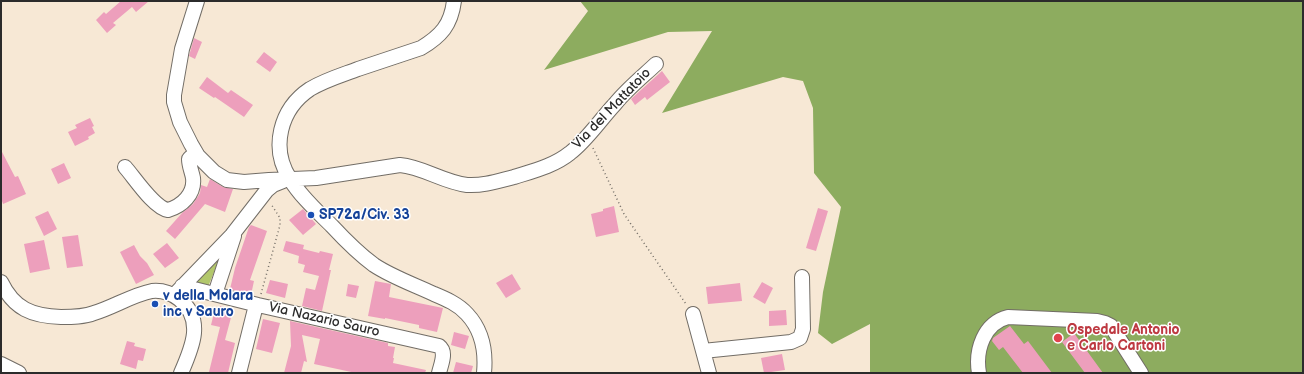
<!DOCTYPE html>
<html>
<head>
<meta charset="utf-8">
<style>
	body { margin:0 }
	#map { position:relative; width:1304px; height:374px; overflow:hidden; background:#f7e8d5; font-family:"Balsamiq Sans",sans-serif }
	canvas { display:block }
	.frame { position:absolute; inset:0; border:2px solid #2b2b2b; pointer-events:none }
</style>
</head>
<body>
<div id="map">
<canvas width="1304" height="374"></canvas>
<div class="frame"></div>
</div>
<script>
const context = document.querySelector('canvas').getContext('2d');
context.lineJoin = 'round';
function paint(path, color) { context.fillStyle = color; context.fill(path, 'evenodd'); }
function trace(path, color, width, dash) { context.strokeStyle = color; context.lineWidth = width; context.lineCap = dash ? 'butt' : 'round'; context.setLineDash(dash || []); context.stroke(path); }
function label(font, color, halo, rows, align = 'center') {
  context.font = font + ' "Balsamiq Sans",sans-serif'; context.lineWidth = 3; context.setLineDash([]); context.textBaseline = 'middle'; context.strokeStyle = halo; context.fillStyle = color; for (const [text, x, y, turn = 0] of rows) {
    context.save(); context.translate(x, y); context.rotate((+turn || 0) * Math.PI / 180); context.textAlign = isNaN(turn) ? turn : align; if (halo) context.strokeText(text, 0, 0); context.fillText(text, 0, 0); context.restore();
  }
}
const green = new Path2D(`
	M222,252L208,287L194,283Z`);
const forest = new Path2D(`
	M580,1H1303V373H870V324L832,344L818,333L823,292L841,207L814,173L813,108L803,81L783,77L662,113L712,31L668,32L544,70L588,11Z`);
const building = new Path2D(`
	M121,1H149L136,12L132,7L113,23L116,25L107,33L96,20L104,12L106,14Z
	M194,38L202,42L195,59L189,56Z
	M264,52L277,62L270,72L256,62Z
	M662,71L670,82L647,100L645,97L635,105L631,99Z
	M207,77L228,93L231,90L253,105L244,117L215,97L214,98L199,88Z
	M90,118L94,126L92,127L95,133L88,137L89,139L75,146L68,132L77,128L75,125Z
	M1,150L15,177L18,176L26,194L3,204L1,198Z
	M64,163L71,178L58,184L51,169Z
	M210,179L223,187L233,189L225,212L205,204L175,239L166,231L182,213L193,204L200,193L201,185L207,187Z
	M614,206L619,232L596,237L591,214L603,211V209Z
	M818,208L828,211L816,251L806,248Z
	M303,209L316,224L303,235L289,220Z
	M48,211L57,229L44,236L35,217Z
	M251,225L267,231L250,280L254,281L251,295L230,289L235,268L249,227Z
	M78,235L83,266L67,268L62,237Z
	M44,240L50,269L30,273L24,244Z
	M286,241L304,245L303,249L319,253L320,251L333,254L329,270H331L322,311L302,306L306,288L315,290L319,276L303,272L305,265L298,263L299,256L283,251Z
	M167,243L179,258L165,268L153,254Z
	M134,245L140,256L147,263L154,275L136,284L120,252Z
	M512,274L521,289L506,298L496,283Z
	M270,280L288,284L285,298L266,293Z
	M375,281L391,284L389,297L443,308L437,332L419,328V325L385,318V319L368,316Z
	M762,282L773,288L765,304L753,297Z
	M740,283L742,301L708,304L706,287Z
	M348,284L359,286L356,298L346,296Z
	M220,306L233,310L225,340L235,343L228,373L209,372L220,327L211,325L215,309L219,310Z
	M786,310L787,325L769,326V311Z
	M263,319L280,323L272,353L256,349Z
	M290,321L388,343V346L395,347L393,358H394L393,363L426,370L425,373H356L314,364L320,339L302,335L307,362L304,361L301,373H284L291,346Z
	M1010,326L1024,344L1028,341L1052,373H1023L1003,347L999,350L992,341L993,338Z
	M454,332L469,336L465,349L451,345Z
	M1074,333L1103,373H1085L1062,342Z
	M127,341L135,343L134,346L146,349L143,361L138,360L136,369L120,364Z
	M782,354L785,370L764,373L761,358Z
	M456,362L473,366L471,373H453Z`);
const path = new Path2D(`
	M593,148L624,214L686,304
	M261,294L280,225V218L271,204`);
const minor = new Path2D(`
	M197,1L182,49L174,95V102L180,122L191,144L198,156L214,172L227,180L244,182L269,180L316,178L400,165C423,167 443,182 467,185C484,186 498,181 514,177C533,171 554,166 570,153C587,140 600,120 615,104C627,89 642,77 656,64
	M454,1C451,25 441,36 421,48C400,55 379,62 358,69C342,75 325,80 310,89C280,109 270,148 290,179C301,197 317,211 332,226C345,240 359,254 374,265C392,277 415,285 434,294C446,299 458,304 467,314C482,330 486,352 484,373
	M125,167C134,177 154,208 168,210C182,206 195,194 193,178C192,172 189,166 189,159L191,157L198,156
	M1,282C14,309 32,316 61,317C72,317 84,317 94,313C114,307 132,295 152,291C162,290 171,293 179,299C205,319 192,348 181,373
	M182,286L258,305L439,346C447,352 441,364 439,373
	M177,292L232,235L267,190L273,185L283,181
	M215,294L234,236
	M693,314L709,373
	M703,351L791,342L800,338L803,329L802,277
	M1,364L19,373
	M239,373L256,305
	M979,373C975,350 984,323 1008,317L1097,321L1105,323L1111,326L1141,373`);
const markers = [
	[311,215,4,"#1a4fb4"],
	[155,304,4,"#1a4fb4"],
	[1058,338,5,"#e0444e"]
];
const streetNames = [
	["Via del Mattatoio",612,109,-46],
	["Via Nazario Sauro",324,320,13]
];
const transitNames = [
	["SP72a/Civ. 33",319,215],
	["v della Molara",163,296],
	["inc v Sauro",163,312]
];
const healthNames = [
	["Ospedale Antonio",1067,330],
	["e Carlo Cartoni",1067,346]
];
paint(green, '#b2c76b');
paint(forest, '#8dac5f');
paint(building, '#ed9fbc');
trace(minor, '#726d66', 16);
trace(path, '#726d66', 1.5, [1, 3]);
trace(minor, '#fff', 14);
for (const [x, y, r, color] of markers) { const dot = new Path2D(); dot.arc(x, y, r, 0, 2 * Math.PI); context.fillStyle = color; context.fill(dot); trace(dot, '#fff', 1.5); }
label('14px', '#2b2b2b', '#fff', streetNames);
label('bold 14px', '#164399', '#fff', transitNames, 'left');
label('bold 14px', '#be3a42', '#fff', healthNames, 'left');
</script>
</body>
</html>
